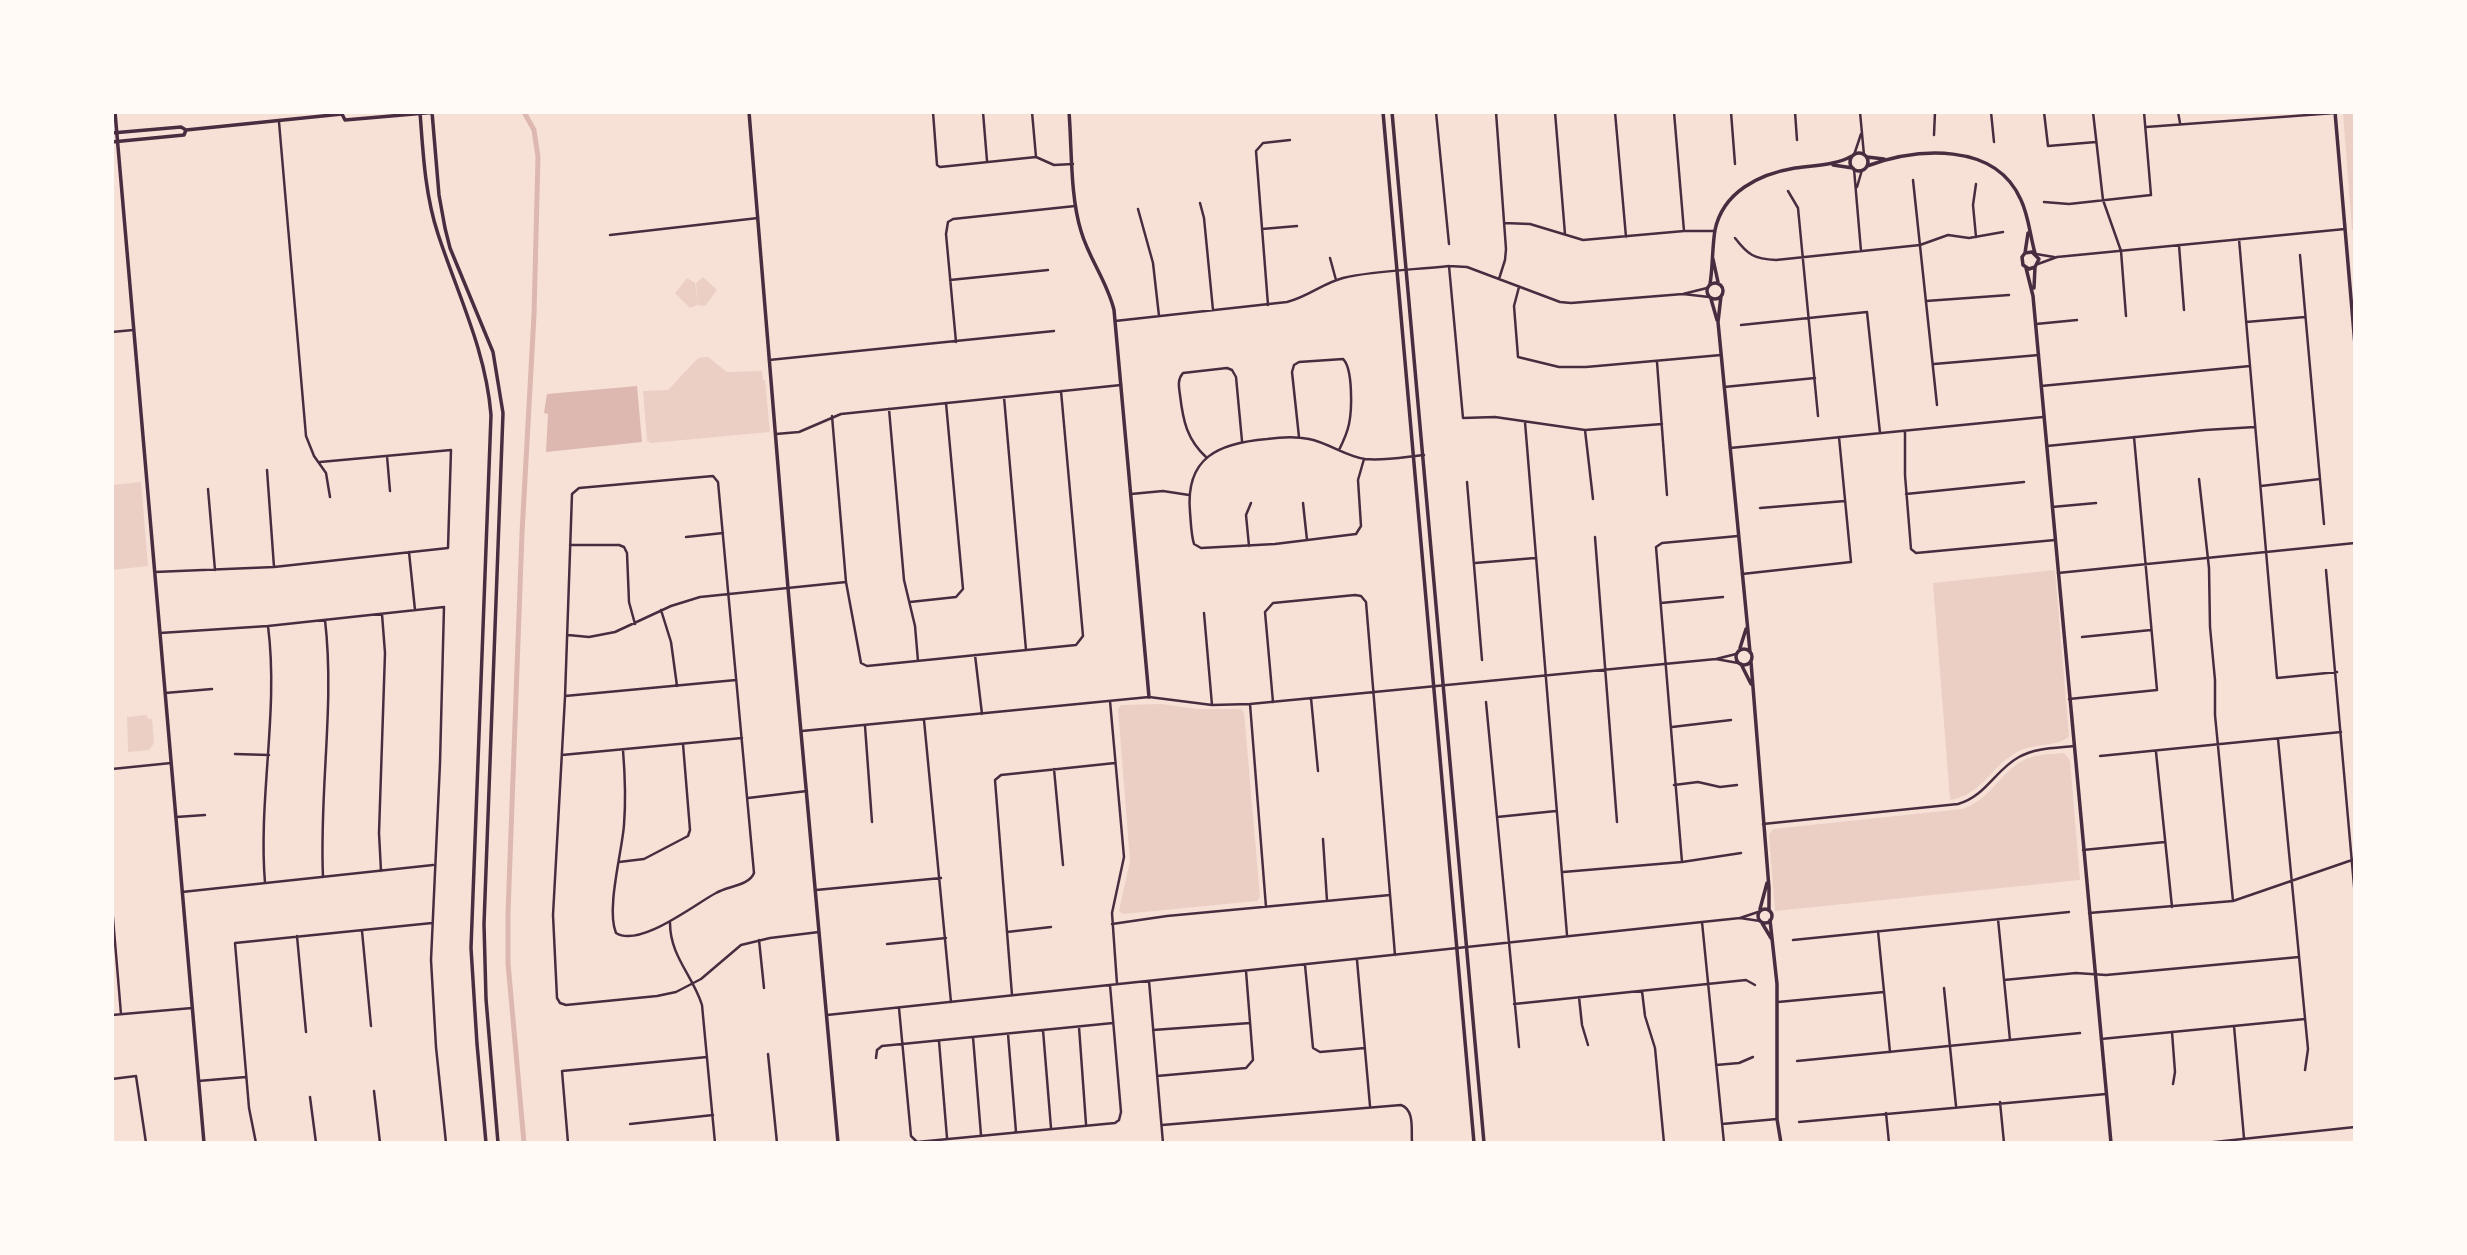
<!DOCTYPE html>
<html>
<head>
<meta charset="utf-8">
<style>
	body { margin:0 }
	#map { position:relative; width:2467px; height:1255px; overflow:hidden; background:#f7e1d7; font-family:"Sofia Sans Condensed",sans-serif }
	canvas { display:block }
	.frame { position:absolute; inset:0; border:114px solid #fffaf5; pointer-events:none }
</style>
</head>
<body>
<div id="map">
<canvas width="2467" height="1255"></canvas>
<div class="frame"></div>
</div>
<script>
const context = document.querySelector('canvas').getContext('2d');
context.lineJoin = 'round';
function paint(path, color) { context.fillStyle = color; context.fill(path, 'evenodd'); }
function trace(path, color, width, dash) { context.strokeStyle = color; context.lineWidth = width; context.lineCap = dash ? 'butt' : 'round'; context.setLineDash(dash || []); context.stroke(path); }
const green = new Path2D(`
	M2343,112H2355V230H2352Z
	M703,277L717,290L705,306L697,305L690,308L675,293L687,278L695,283L698,304L696,283Z
	M708,357L727,372L762,371L763,380H765L770,432L651,443L647,441L643,391L668,390L698,358Z
	M141,482L148,566L112,570V485Z
	M2055,570L2069,736C2059,747 2033,743 2017,752C1991,766 1982,795 1950,800L1933,583Z
	M1162,704L1197,709H1241L1244,712L1260,897L1257,901L1123,914L1119,911L1130,861L1118,709L1121,705Z
	M147,715L148,719H152L154,743L149,750L128,752L127,717Z
	M2064,753L2070,760L2080,880L1775,911L1769,835L1773,829L1962,809C1992,799 2000,771 2026,759C2038,754 2052,754 2064,753Z`);
const water = new Path2D(`
	M637,386L642,442L546,452L548,414L544,413L547,394Z`);
const canal = new Path2D(`
	M524,112L534,130L538,157L534,315L522,533L508,913V963L524,1143`);
const minor = new Path2D(`
	M933,112L937,165L940,167L1036,157L1054,165L1073,164
	M983,112L987,161
	M1032,112L1036,157
	M1439,112H1436L1449,244
	M1496,112L1506,249L1505,260L1499,279
	M1555,112L1565,234
	M1615,112L1626,237
	M1674,112L1684,231
	M1731,112L1735,164
	M1795,112L1797,140
	M1860,112L1864,155
	M1991,112L1994,142
	M2044,112L2048,146L2096,142
	M2093,112L2103,200L2121,251L2126,316
	M2178,112L2180,123
	M279,122L306,436L314,456L326,473L330,497
	M2146,127L2335,113
	M1934,135L1935,112
	M1854,155L1861,134
	M1854,169L1861,251
	M1913,180L1937,405
	M1857,187L1862,170
	M1788,191L1798,208L1818,416
	M2044,202L2069,204L2151,195L2144,112
	M1200,203L1204,218L1213,310
	M1138,209L1153,263L1159,316
	M1504,223L1530,224L1583,240L1684,231H1715
	M1262,229L1297,226
	M610,235L758,218
	M1976,237L1973,205L1976,184
	M1735,238C1748,255 1754,259 1776,260L1920,245L1948,235L1969,238L2003,232
	M2239,239L2277,678L2337,672
	M2179,245L2184,310
	M2036,254L2054,257
	M2300,255L2324,524
	M1330,258L1336,280
	M2038,264L2057,257L2345,229
	M1449,266L1463,418L1495,417L1585,430L1662,424
	M950,280L1048,270
	M1519,287L1514,306L1518,357L1559,367H1586L1721,355
	M1683,294L1709,297
	M1926,301L2009,295
	M1268,305L1256,151L1263,143L1290,140
	M1115,321L1287,302C1308,297 1323,283 1343,278C1377,270 1414,270 1449,266L1467,267L1560,302L1571,303L1683,294L1707,288
	M2246,322L2305,317
	M2036,324L2077,320
	M1741,325L1867,312L1880,433
	M112,332L133,330
	M956,342L946,234L948,222L953,219L1075,206
	M769,360L1054,331
	M1657,362L1667,495
	M1934,364L2039,355
	M2041,386L2250,366
	M1724,387L1815,378
	M1004,397L1026,650
	M889,409L904,580L915,626L918,661
	M832,416L846,582L861,663L867,666L1076,645L1083,636L1061,391
	M1525,422L1567,935
	M1585,430L1593,499
	M1905,431V475L1911,549L1916,553L2055,540
	M776,434L799,432L841,414L1121,385
	M1299,437L1292,372L1294,365L1299,362L1343,359C1353,368 1352,410 1349,424C1347,434 1343,442 1339,450
	M2047,446L2205,430L2255,427
	M1730,448L2043,417
	M387,456L390,491
	M1207,458C1187,440 1183,421 1180,395C1179,387 1177,380 1183,373L1227,368L1232,370L1236,377L1242,441
	M1364,459L1358,480L1361,526L1356,534L1275,544L1201,548L1194,544C1191,534 1191,523 1190,512C1185,457 1219,443 1267,439C1281,437 1295,436 1309,439C1329,443 1345,456 1365,459C1384,461 1404,457 1424,455
	M267,470L274,567
	M2199,479L2209,568L2210,627L2215,680V715L2233,901
	M1467,482L1482,660
	M2261,486L2320,479
	M208,489L215,570
	M1131,494L1163,491L1189,495
	M1906,494L2024,482
	M1303,503L1307,540
	M2052,507L2096,503
	M1760,508L1845,501
	M686,537L723,533
	M1595,537L1617,822
	M570,545H619L624,547L627,553L629,602L635,624
	M1249,546L1246,515L1251,503
	M409,552L415,610
	M1475,563L1535,558
	M2326,570L2355,897
	M155,572L274,567L448,548L451,450L320,462
	M2058,573L2355,543
	M1742,574L1851,562L1839,437
	M910,602L956,597L963,589L946,403
	M1661,603L1723,597
	M661,610L671,642L677,686
	M1204,613L1212,705
	M160,633L268,626L444,607L440,763L431,960L436,1047L446,1143
	M568,635L589,637L615,632L671,606L700,597L846,582
	M2082,637L2151,630
	M975,655L982,714
	M1716,659L1738,663
	M165,693L212,689
	M565,696L736,680
	M1311,698L1318,771
	M2069,699L2157,690L2134,437
	M1110,701L1124,857L1112,913L1117,984
	M1273,702L1265,612L1273,603L1355,595L1361,596L1366,602L1395,955
	M1486,702L1519,1047
	M1250,704L1266,907
	M924,720L951,1002
	M865,726L872,822
	M1672,727L1731,720
	M802,731L1149,697L1212,705L1250,704L1716,659L1736,654
	M2278,739L2308,1049L2305,1070
	M623,750C625,775 626,800 624,825C622,852 606,909 616,933C640,948 695,904 716,893C727,886 749,886 754,873L718,482L713,476L579,488L572,494L565,697L553,915L557,998L560,1003L566,1005L657,996L676,992L701,979L741,945L770,938L819,932
	M2156,752L2172,907
	M235,754L269,755
	M562,755L742,738
	M2100,756L2341,732
	M112,769L171,763
	M1054,769L1063,865
	M1674,785L1698,782L1720,787L1737,785
	M748,798L807,791
	M176,817L205,815
	M1497,817L1556,811
	M1763,824L1958,804C1986,796 1995,770 2019,757C2035,748 2055,748 2074,746
	M1323,839L1327,901
	M2083,850L2165,842
	M619,862L644,859L688,836L690,830L683,744
	M1682,862L1656,547L1662,543L1738,536
	M381,871L379,833L385,653L382,614
	M1563,872L1682,862L1741,853
	M323,877C319,791 335,705 325,620
	M265,883C258,798 279,711 268,626
	M816,890L941,878
	M182,892L433,865
	M112,906L121,1014
	M2089,913L2233,901L2355,859
	M1740,918L1758,912
	M1998,919L2010,1040
	M1702,922L1724,1143
	M670,923C670,956 693,976 702,1005L715,1143
	M1112,924L1167,916L1390,895
	M362,931L371,1026
	M1878,931L1890,1052
	M1007,932L1051,927
	M297,936L306,1032
	M759,940L764,988
	M1793,940L2069,912
	M887,944L946,938
	M1357,960L1370,1106
	M1305,965L1313,1048L1320,1052L1365,1048
	M2004,980L2076,973L2106,975L2299,957
	M1149,981L1163,1143
	M1944,988L1956,1106
	M1642,991L1645,1016L1655,1048L1664,1143
	M1012,995L995,780L1001,775L1115,763
	M1579,997L1582,1025L1588,1045
	M1778,1002L1884,992
	M1514,1004L1746,980L1755,985
	M899,1008L911,1136L917,1142L1115,1123L1119,1120L1121,1112L1110,985
	M112,1015L192,1008
	M827,1015L1702,922L1740,918L1760,921
	M2234,1026L2244,1138
	M1079,1027L1086,1124
	M1043,1030L1051,1128
	M1153,1030L1250,1023
	M2172,1032L2175,1072L2173,1084
	M1008,1034L1016,1132
	M973,1037L981,1135
	M2101,1039L2305,1019
	M939,1041L947,1138
	M768,1054L777,1143
	M876,1058L877,1050L882,1046L1113,1023
	M1797,1061L2080,1033
	M1716,1065L1739,1063L1753,1057
	M1157,1076L1246,1068L1253,1060L1246,971
	M112,1079L136,1076L146,1143
	M198,1081L246,1077
	M374,1091L380,1143
	M310,1097L316,1143
	M2000,1102L2004,1143
	M1886,1113L1889,1143
	M1799,1122L2106,1094
	M630,1124L713,1115
	M1722,1124L1777,1119
	M1162,1125L1401,1105C1415,1110 1411,1130 1412,1143
	M256,1143L249,1108L235,943L432,923
	M568,1143L562,1071L707,1057
	M2205,1143L2355,1127`);
const tertiary = new Path2D(`
	M115,112L204,1143
	M749,112L788,588L838,1143
	M1069,112C1072,149 1070,195 1081,231C1089,259 1107,281 1114,310L1149,697
	M1383,112L1474,1143
	M1392,112L1484,1143
	M1850 162a9 9 0 1 1 18 0a9 9 0 1 1-18 0Z
	M1867,157L1884,159
	M1833,165L1853,168
	M1867,166C1917,148 1995,141 2021,200C2029,217 2030,236 2035,253
	M2025,253L2028,233
	M1713,259L1718,282
	M2026,268L2033,296L2111,1143
	M1707 291a8 8 0 1 1 16 0a8 8 0 1 1-16 0Z
	M1710,284C1713,266 1712,248 1715,230C1723,192 1759,174 1795,168C1814,165 1834,166 1852,156
	M2034,288L2035,267L2039,259L2032,252L2025,253L2022,257L2023,265L2029,269L2035,267
	M1721,296L1718,322L1750,652
	M1711,299L1717,320
	M1740,648L1746,629
	M1736 657a8 8 0 1 1 16 0a8 8 0 1 1-16 0Z
	M1751,662L1769,888V910
	M1741,664L1751,684
	M1760,909L1767,883
	M1758 916a7 7 0 1 1 14 0a7 7 0 1 1-14 0Z
	M1770,920L1777,984V1119L1781,1143
	M1762,923L1771,938`);
const secondary = new Path2D(`
	M420,112C423,153 425,195 438,234C458,295 486,351 491,415L471,948L477,1044L486,1143
	M432,112L439,195L445,228L450,248L493,352L503,413L484,924L486,999L498,1143
	M2335,112L2355,345
	M112,133L181,127L186,130L342,114L345,120L437,112
	M112,142L184,135L186,130`);
paint(green, '#ebcfc5');
paint(water, '#dcb8b0');
trace(canal, '#dcb8b0', 5);
trace(minor, '#4a2c40', 2.5);
trace(tertiary, '#4a2c40', 3.5);
trace(secondary, '#4a2c40', 3.5);
</script>
</body>
</html>
